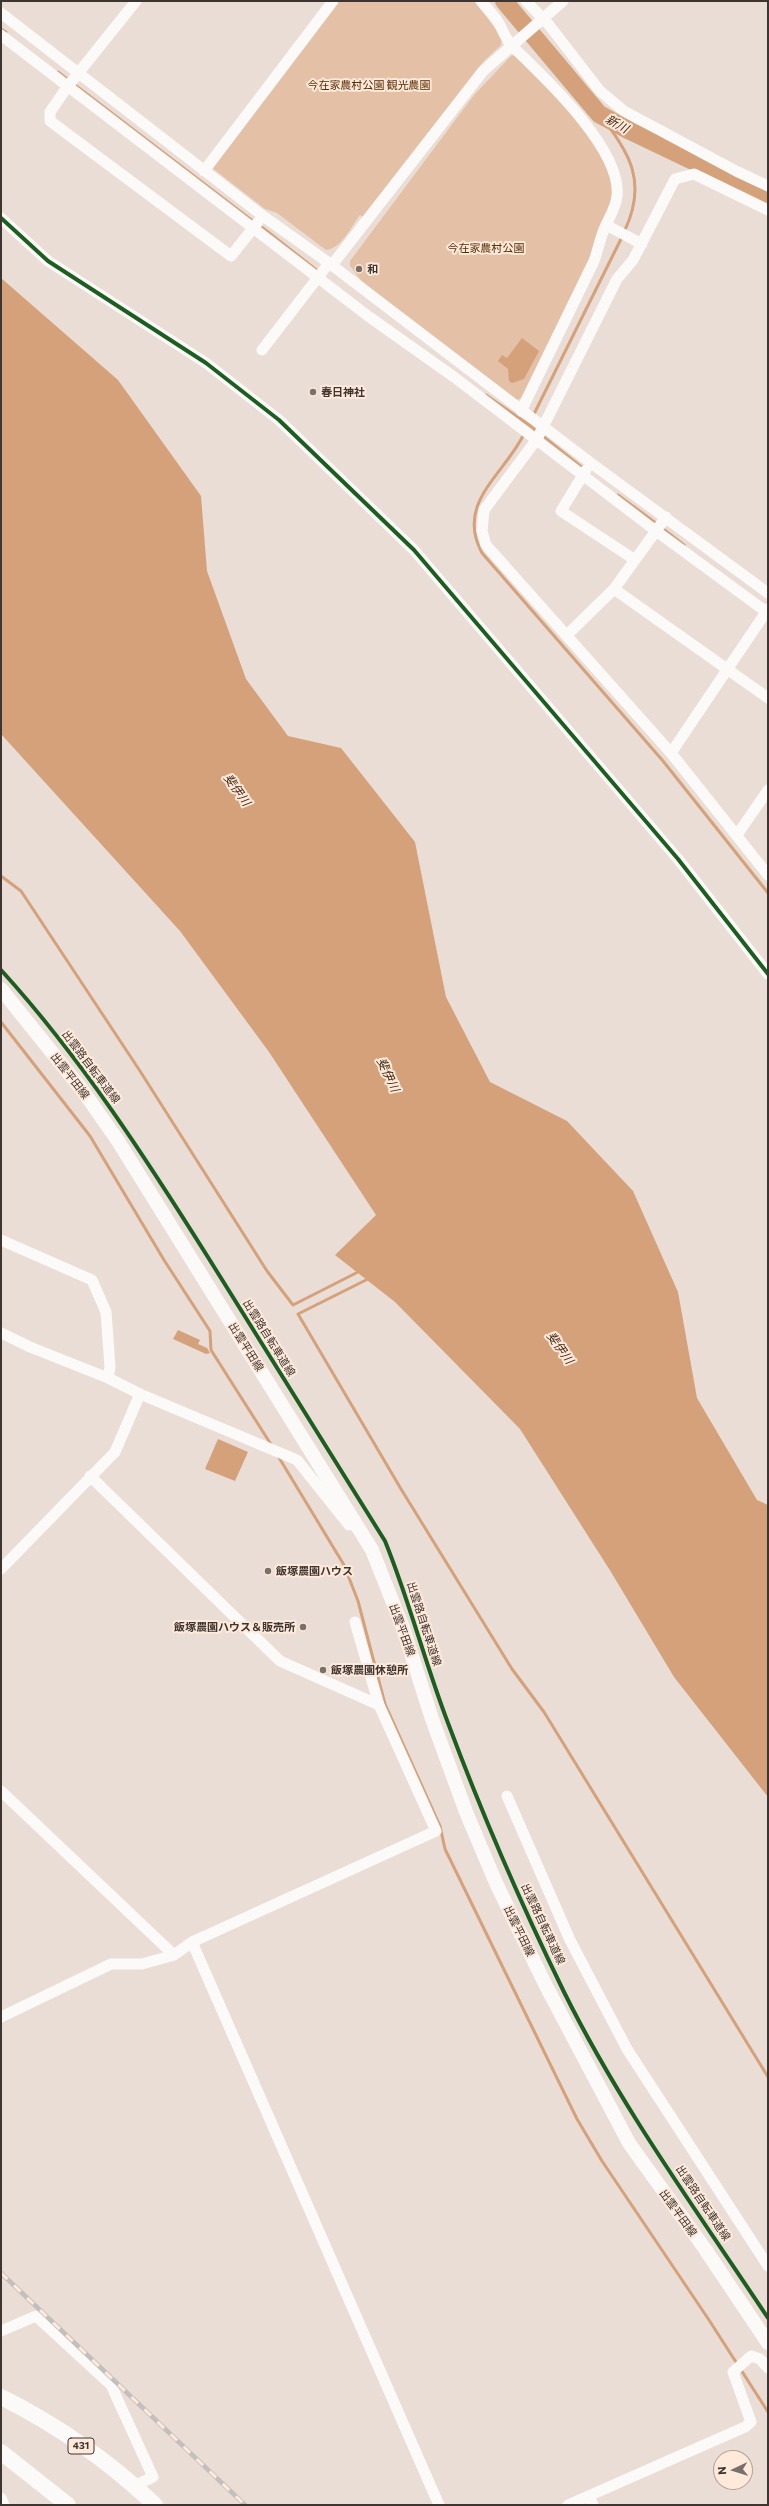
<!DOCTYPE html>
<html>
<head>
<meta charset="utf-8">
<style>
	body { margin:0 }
	#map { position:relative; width:769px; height:2506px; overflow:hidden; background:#e9ddd5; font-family:Commissioner,sans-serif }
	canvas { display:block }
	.frame { position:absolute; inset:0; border:2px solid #3e3530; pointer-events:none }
	.north { position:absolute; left:713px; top:2450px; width:40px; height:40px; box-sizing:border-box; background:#fee9da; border:1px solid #b1a196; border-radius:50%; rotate:266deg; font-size:11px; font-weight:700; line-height:16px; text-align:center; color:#3e3530 }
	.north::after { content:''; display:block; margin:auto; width:14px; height:18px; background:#7a706a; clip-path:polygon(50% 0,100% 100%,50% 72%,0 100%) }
</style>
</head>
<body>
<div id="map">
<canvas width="769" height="2506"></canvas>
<div class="frame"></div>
<div class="north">N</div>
</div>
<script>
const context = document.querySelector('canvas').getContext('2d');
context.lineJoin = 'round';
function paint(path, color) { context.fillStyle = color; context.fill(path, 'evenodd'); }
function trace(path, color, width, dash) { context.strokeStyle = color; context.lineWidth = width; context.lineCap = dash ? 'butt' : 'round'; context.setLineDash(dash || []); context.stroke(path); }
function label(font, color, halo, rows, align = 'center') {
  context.font = font + ' Commissioner,"Noto Sans JP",sans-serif'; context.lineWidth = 4; context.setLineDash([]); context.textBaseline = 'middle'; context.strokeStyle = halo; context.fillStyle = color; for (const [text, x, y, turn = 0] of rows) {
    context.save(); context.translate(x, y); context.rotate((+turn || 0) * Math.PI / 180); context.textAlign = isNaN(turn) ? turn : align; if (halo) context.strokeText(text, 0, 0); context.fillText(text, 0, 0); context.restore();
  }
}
const green = new Path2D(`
	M338,1H474L502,37L501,45L484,61L363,217L360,215C351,227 342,248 326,250L277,213L265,209L211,167Z
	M515,55L538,74L598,146L607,161L614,194L597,243L524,397L517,400L363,283L350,266V261L474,95L511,56Z`);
const water = new Path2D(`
	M1,278L118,380L201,496L207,571L246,679L288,736L341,748L415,842L446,997L490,1082L567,1121L633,1191L678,1292L697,1398L757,1500L768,1505V1797L674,1677L611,1572L520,1429L395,1302L335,1255L376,1215L269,1052L180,931L1,734Z
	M522,338L539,351L524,379L512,383L509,381L508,369L498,361L502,355L507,358Z
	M178,1330L200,1340L198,1344L207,1348L210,1353L206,1354L173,1339Z
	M218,1439L248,1452L235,1481L205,1469Z`);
const stream = new Path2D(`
	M1,29L6,32
	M58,72L254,222
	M599,114C630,152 648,183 624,232
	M259,225L319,272
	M486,395L529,425L584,469
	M533,416L622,237
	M524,434C504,475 455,503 482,553L663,761L768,893
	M618,495L657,524
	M662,528L684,545
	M1,876L21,891L140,1071L267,1271L293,1305L360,1271
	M1,1022L90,1136L164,1260L210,1331L211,1350L272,1446
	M370,1278L298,1314L401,1489L512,1669L544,1712L768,2077
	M278,1456L344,1565L358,1601L385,1704L440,1826L445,1849L577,2119L602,2161L709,2320L768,2412`);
const river = new Path2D(`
	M504,1L599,114L630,131L768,197`);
const minor = new Path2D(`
	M136,1L68,86L50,112V121L231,256L258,222
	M481,1C487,8 494,15 498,22C503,30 506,40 512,46C544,77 622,149 617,196C616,207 610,216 605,227C600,238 598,250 594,261L521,411
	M526,1L549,25L600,91L624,111L736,171L768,186
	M1,13L263,216L329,263L591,463L768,593
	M1,35L368,316L454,377L656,531L768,613
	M204,171L333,1
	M768,210L694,174L675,179L633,260L617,279L537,439L484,510L482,531L486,545L671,753L768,875
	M1,218L48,261L206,363L279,420L414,550L678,859L768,974
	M606,225L642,244
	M332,265L483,71L563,1
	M262,350L329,263
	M586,470L561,511L635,560
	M614,589L768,698
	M567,635L614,589L666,517
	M671,753L768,609
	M737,835L768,790
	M1,1240L92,1280L106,1312L110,1367L108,1378
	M1,1333L30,1347L108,1378L140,1394L297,1460L349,1525
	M90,1476L280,1661L379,1705
	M1,1569L115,1452L140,1394
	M1,1791L174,1955
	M507,1796L570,1940L627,2049L768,2266
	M192,1942L439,2505
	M1,2017L111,1964H142L174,1955L192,1942L436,1831L379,1705L355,1622
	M1,2331L36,2316L111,2385L153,2477L134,2486
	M589,2496L593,2505
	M1,2498L4,2505
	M568,2505L745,2427L751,2422L733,2372L751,2356L760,2359L768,2368`);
const major = new Path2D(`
	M1,989L83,1091L118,1141L372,1550L403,1628L432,1719L466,1812L496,1883L545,1984L629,2143L705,2249L768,2343`);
const highway = new Path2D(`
	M1,2397C57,2425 110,2462 155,2505
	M1,2452L68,2505`);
const rail = new Path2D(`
	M1,2273L245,2505`);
const cycleway = new Path2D(`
	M1,218L48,261L206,363L279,420L414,550L678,859L768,974
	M1,970C82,1059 147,1160 211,1262C269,1355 327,1448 385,1541C409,1600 425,1663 448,1723C482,1814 521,1904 564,1992C621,2107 697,2211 768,2318`);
const markers = [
	[359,269,4,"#7a706a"],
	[313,392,4,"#7a706a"],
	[268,1571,4,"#7a706a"],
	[303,1627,4,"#7a706a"],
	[323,1670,4,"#7a706a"]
];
const shields = [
	[81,2446,26]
];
const shieldNames = [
	["431",81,2446]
];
const parkNames = [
	["今在家農村公園 観光農園",369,85],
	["今在家農村公園",486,248]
];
const poiNames = [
	["和",367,269],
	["春日神社",321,392],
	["飯塚農園ハウス",276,1571],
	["飯塚農園ハウス＆販売所",295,1627,"right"],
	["飯塚農園休憩所",331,1670]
];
const streetNames = [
	["出雲路自転車道線",91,1067,53],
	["出雲平田線",70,1076,52],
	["出雲路自転車道線",269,1338,58],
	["出雲平田線",246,1347,58],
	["出雲路自転車道線",424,1624,72],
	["出雲平田線",402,1630,70],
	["出雲路自転車道線",543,1924,65],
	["出雲平田線",519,1931,64],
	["出雲路自転車道線",703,2203,56],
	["出雲平田線",678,2213,54]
];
const waterNames = [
	["新川",617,124,29],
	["斐伊川",237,790,54],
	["斐伊川",388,1075,65],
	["斐伊川",560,1348,54]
];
paint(green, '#e4c0a7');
paint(water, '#d4a17b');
trace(stream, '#d4a17b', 3);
trace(river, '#d4a17b', 18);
trace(minor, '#fcfaf9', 11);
trace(major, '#fcfaf9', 14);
trace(highway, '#fcfaf9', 16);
trace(rail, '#c3bfbd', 4.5);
trace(rail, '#fee9da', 3, [9]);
trace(cycleway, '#1b5e20', 4);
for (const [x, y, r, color] of markers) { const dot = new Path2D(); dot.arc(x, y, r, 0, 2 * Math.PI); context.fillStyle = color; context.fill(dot); trace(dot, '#fee9da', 1.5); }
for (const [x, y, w] of shields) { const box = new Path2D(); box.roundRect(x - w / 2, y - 8, w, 16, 3); context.fillStyle = '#fee9da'; context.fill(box); trace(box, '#3e3530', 1); }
label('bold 10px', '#3e3530', null, shieldNames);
label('11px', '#572a01', '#fee9da', parkNames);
label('bold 11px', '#3e3530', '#fee9da', poiNames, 'left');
label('11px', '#3e3530', '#fee9da', streetNames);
label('italic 12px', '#442711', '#fee9da', waterNames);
</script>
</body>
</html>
